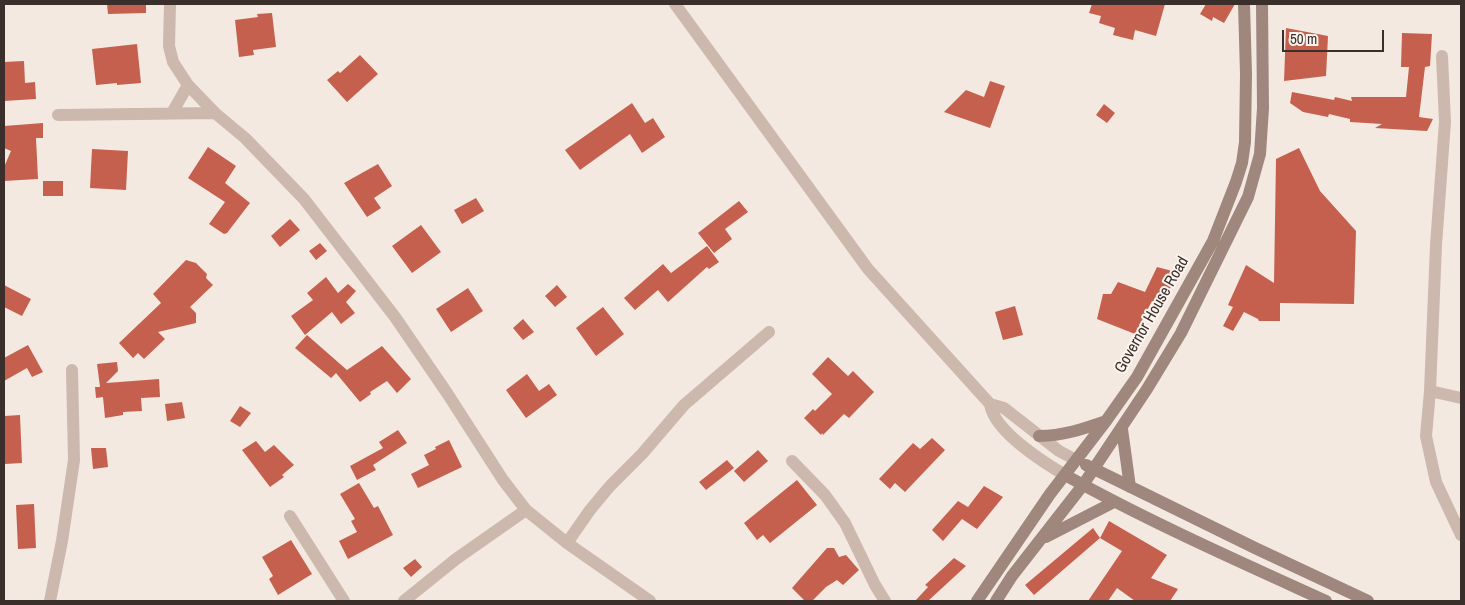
<!DOCTYPE html>
<html>
<head>
<meta charset="utf-8">
<style>
	body { margin:0 }
	#map { position:relative; width:1465px; height:605px; overflow:hidden; background:#f4e9e1; font-family:"Archivo Narrow",sans-serif }
	canvas { display:block }
	.frame { position:absolute; inset:0; border:5px solid #3b2f2b; pointer-events:none }
	.scale { position:absolute; left:1282px; top:30px; width:102px; height:22px; box-sizing:border-box; border:2px solid #3b2f2b; border-top:0; padding-left:6px; font-size:15px; line-height:18px; white-space:nowrap; color:#3b2f2b; -webkit-text-stroke:4px #fbf4ee; paint-order:stroke }
</style>
</head>
<body>
<div id="map">
<canvas width="1465" height="605"></canvas>
<div class="frame"></div>
<div class="scale">50 m</div>
</div>
<script>
const context = document.querySelector('canvas').getContext('2d');
context.lineJoin = 'round';
function paint(path, color) { context.fillStyle = color; context.fill(path, 'evenodd'); }
function trace(path, color, width, dash) { context.strokeStyle = color; context.lineWidth = width; context.lineCap = dash ? 'butt' : 'round'; context.setLineDash(dash || []); context.stroke(path); }
function label(font, color, halo, rows, align = 'center') {
  context.font = font + ' "Archivo Narrow",sans-serif'; context.lineWidth = 4; context.setLineDash([]); context.textBaseline = 'middle'; context.strokeStyle = halo; context.fillStyle = color; for (const [text, x, y, turn = 0] of rows) {
    context.save(); context.translate(x, y); context.rotate((+turn || 0) * Math.PI / 180); context.textAlign = isNaN(turn) ? turn : align; if (halo) context.strokeText(text, 0, 0); context.fillText(text, 0, 0); context.restore();
  }
}
const building = new Path2D(`
	M107,4H146V13L108,14Z
	M1092,4H1165L1156,36L1135,30L1133,40L1113,35L1115,28L1099,23L1101,16L1089,13Z
	M1206,4H1235L1224,23L1213,17L1212,21L1200,14Z
	M272,13L276,47L253,50L254,55L239,57L235,20L258,17L257,14Z
	M1286,28L1328,36L1326,76L1284,81Z
	M1402,33L1432,34L1430,66L1425,67L1419,117L1433,119L1427,131L1375,128L1382,124L1350,122V119L1329,114L1328,117L1303,112L1290,103L1292,92L1334,100L1335,97L1352,101L1351,97H1406L1409,67H1401Z
	M137,44L141,83L117,85V83L96,85L92,49Z
	M360,55L378,74L347,102L327,80L338,71L340,73Z
	M24,61L25,83L35,82L36,99L4,101V62Z
	M990,81L1005,86L990,128L944,112L966,90L984,97Z
	M632,103L645,123L653,118L665,137L642,153L630,134L580,170L565,150Z
	M1104,104L1115,113L1107,123L1096,115Z
	M43,123V138H36L38,179L4,181V167L11,151L4,148V126Z
	M208,147L236,166L225,183L250,203L227,233L224,234L209,224L225,202L188,178Z
	M1299,148L1320,191L1356,231L1354,304L1280,303V321H1259L1258,319L1244,312L1233,331L1223,326L1233,307L1228,305L1246,265L1274,283L1276,159Z
	M92,149L128,151L126,190L90,188Z
	M378,164L392,186L374,198L381,208L367,217L344,183Z
	M43,181H63V196H43Z
	M476,198L484,211L462,224L454,210Z
	M739,201L748,212L725,229L732,239L714,253L698,233Z
	M290,219L300,230L280,247L271,236Z
	M421,225L441,252L412,273L392,246Z
	M320,243L327,251L316,260L309,251Z
	M707,246L719,262L709,269L707,267L668,302L658,290L635,310L624,298L663,264L671,273Z
	M186,260L196,263L207,274L206,278L213,285L190,307L196,313V323L158,332L165,339L144,359L138,353L133,358L119,343L161,303L153,294Z
	M1157,267L1176,272L1164,306L1152,301L1135,334L1097,319L1103,294H1111L1118,282L1145,292Z
	M326,277L338,293L348,284L356,291L346,302L355,313L341,324L332,312L305,335L291,316L313,300L307,293Z
	M4,285L31,299L22,316L4,307Z
	M557,285L567,297L555,307L545,296Z
	M468,288L483,311L451,332L436,309Z
	M1015,306L1023,335L1003,340L995,312Z
	M603,307L624,334L596,356L576,328Z
	M523,319L534,332L523,340L513,328Z
	M307,335L347,370L382,346L411,379L397,393L387,381L370,392L371,394L360,402L336,373L331,378L295,348Z
	M28,345L43,372L32,377L27,368L4,381V358Z
	M828,357L848,376L853,371L874,392L849,418L844,414L823,435L822,433L821,435L804,418L813,409L815,411L832,394L812,374Z
	M117,362L118,371L106,383L159,379L160,397L141,398L142,411L123,412V415L105,418L103,397L96,398L95,387H100L97,364Z
	M527,374L539,391L549,384L557,395L526,418L506,390Z
	M182,402L185,418L167,421L165,404Z
	M240,406L251,413L240,427L230,421Z
	M20,415L22,463L5,464L4,416Z
	M398,430L407,443L373,465L376,470L357,480L350,466L383,448L379,442Z
	M932,438L945,450L905,492L895,483L890,489L879,479L913,443L920,449Z
	M449,440L462,467L418,488L411,474L429,465L424,455L436,449L435,447Z
	M256,441L265,452L274,445L294,465L282,475L284,477L270,487L242,450Z
	M91,448H106L108,467L93,469Z
	M758,450L768,461L744,482L734,471Z
	M727,460L734,468L706,490L699,482Z
	M797,480L817,505L770,543L763,535L757,540L744,523Z
	M359,483L374,508L378,506L393,535L348,559L339,541L357,532L351,521L355,519L340,494Z
	M984,486L1003,497L977,529L962,519L943,541L932,530L958,501L968,507Z
	M34,504L36,548L18,549L16,505Z
	M1109,521L1167,555L1151,578L1178,589L1170,601H1135L1117,588L1108,601H1088L1122,551L1100,538Z
	M1093,528L1100,538L1034,595L1025,585Z
	M291,540L312,574L278,595L269,579L273,576L262,557Z
	M827,548H834L839,557L846,555L859,570L843,585L837,580L826,587L812,601H805L792,588Z
	M954,558L966,566L928,601H915L928,587L925,585Z
	M415,559L422,567L411,577L403,568Z`);
const street = new Path2D(`
	M170,4L169,46L173,62L188,85L215,113L245,138L304,199L395,317L447,393L503,480L526,510
	M675,4L868,269L990,404C994,431 1043,462 1065,475
	M1442,56L1445,122L1436,245L1430,391L1426,436L1436,482L1461,535
	M172,113L188,85
	M58,115L215,113
	M1430,391L1461,398
	M990,404L1004,408L1059,451L1076,460
	M792,461L825,495L845,523L875,585L885,601
	M290,516L344,601
	M567,543L590,510L610,486L642,454L684,405L769,332
	M50,601L62,541L74,460L72,370
	M404,601L456,559L526,510L567,543L650,601`);
const secondary = new Path2D(`
	M1122,429L1130,487
	M1039,436C1063,436 1083,429 1106,421
	M1086,465L1255,548L1368,601
	M1065,475C1150,522 1238,561 1326,601
	M1046,537L1114,502
	M977,601L1050,494L1106,421L1137,377L1213,241L1236,182L1242,163L1245,142L1246,74L1244,4
	M996,601L1012,576L1083,485L1147,389L1181,333L1248,197L1260,154L1263,108L1262,4`);
const streetNames = [
	["Governor House Road",1152,315,-60]
];
paint(building, '#c5604e');
trace(street, '#ccb8ad', 12);
trace(secondary, '#a0877e', 12);
label('16px', '#3b2f2b', '#fbf4ee', streetNames);
</script>
</body>
</html>
